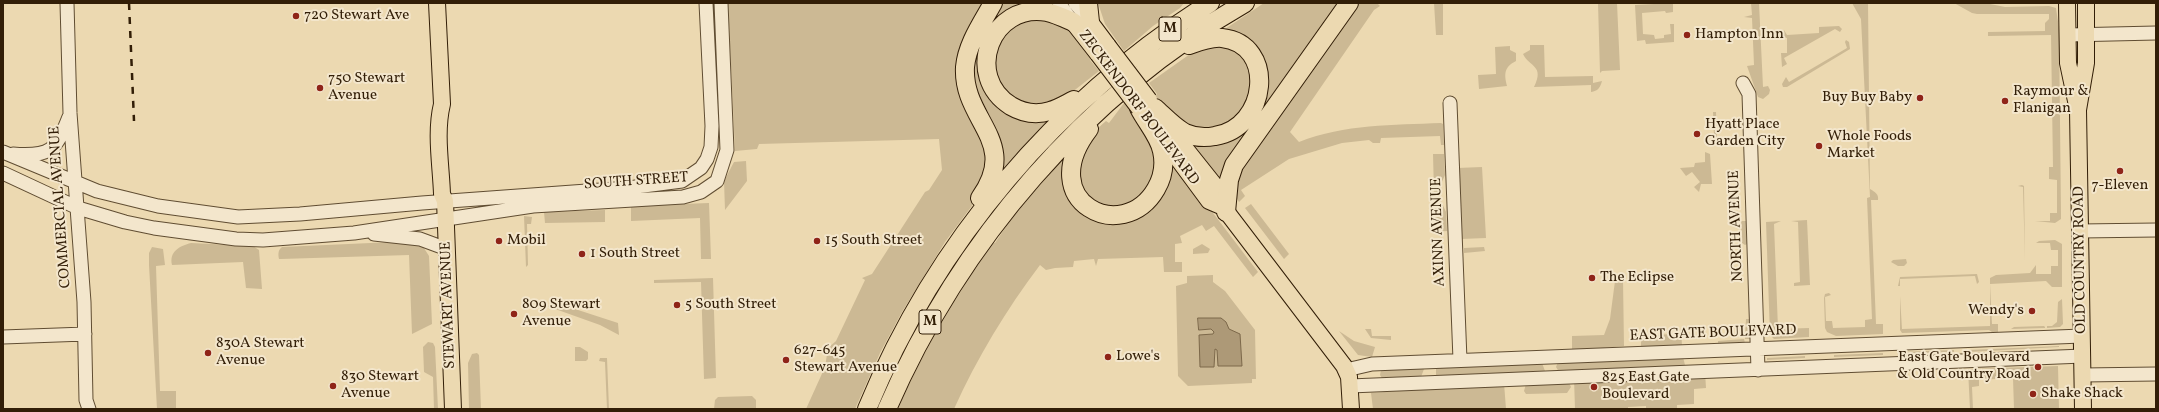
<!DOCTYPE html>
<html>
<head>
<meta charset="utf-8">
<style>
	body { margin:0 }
	#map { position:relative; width:2159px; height:412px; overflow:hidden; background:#ecd9b1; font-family:Vollkorn,serif }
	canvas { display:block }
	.frame { position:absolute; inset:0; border:4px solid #321e07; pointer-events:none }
</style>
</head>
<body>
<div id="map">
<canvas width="2159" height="412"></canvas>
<div class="frame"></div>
</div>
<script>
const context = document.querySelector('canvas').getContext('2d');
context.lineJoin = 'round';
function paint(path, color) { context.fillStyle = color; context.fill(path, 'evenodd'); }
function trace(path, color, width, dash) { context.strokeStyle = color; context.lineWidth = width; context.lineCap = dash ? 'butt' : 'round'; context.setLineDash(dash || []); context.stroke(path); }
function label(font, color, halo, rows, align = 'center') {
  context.font = font + ' Vollkorn,serif'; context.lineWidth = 4; context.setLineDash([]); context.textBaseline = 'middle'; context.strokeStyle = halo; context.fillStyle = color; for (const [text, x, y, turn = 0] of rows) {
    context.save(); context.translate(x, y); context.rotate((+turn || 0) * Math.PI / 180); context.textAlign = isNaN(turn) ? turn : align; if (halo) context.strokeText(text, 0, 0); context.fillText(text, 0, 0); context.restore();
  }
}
const green = new Path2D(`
	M713,3H720L722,141L717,115Z
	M728,3H990L965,49L992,150L980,195L945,242L902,312L880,353L855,409H806L825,367L828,348L836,341L865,280L862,278L872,274L925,192L929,190L942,170L939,139L759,144L757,149L735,151Z
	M998,3H1053L1055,6L1002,21L990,87L1048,120L1002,174L999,171L976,97L972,62Z
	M1098,3H1184L1180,8L1153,26L1124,51L1105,24Z
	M1264,3H1346L1221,182L1189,141L1234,135L1266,67L1222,31Z
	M1356,3H1380L1378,4L1380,6L1374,10L1290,132L1299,142C1345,124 1393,125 1441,123L1443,124L1444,145H1441L1440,136L1381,138L1380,143H1373L1369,140L1342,143L1289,159L1241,190L1245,196L1239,202L1234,194L1238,167Z
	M1434,3H1443V35H1436Z
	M1598,3H1617L1620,70L1602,71L1600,73Z
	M1673,3V12L1666,13L1665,11L1642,13L1643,34L1654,35L1655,39L1664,38V35L1671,34L1670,24H1674V42L1646,44L1645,40L1637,41L1635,5Z
	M1751,3H1759L1763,87L1768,86L1770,90L1769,94L1763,99L1758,97L1747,66L1754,65L1752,18L1744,17L1752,15Z
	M1852,3H1868L1870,189C1875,192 1879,194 1878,200H1871L1876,324H1883V334L1836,336L1827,332L1825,328L1824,298L1825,294L1829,293L1831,295L1825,297L1826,321H1832L1833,328L1865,327V320L1872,319L1867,198L1870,197L1861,19Z
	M1954,3H1985L2005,7L2049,6L2056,8L2059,29L2061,214V219L2055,223L2035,221H2050V213H2057V180L2049,179V167H2053L2051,35L1988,36V32L2045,31V23L2049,19V14H1977L1972,13Z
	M1020,18L1061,20L1094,57L1090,60L1099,71L1057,104L1023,106L999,86L993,55L998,38Z
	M1839,26L1842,29L1840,32L1835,29L1784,58L1787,64L1782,67L1781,53H1787V38L1781,37L1784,30L1787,35L1819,33V27Z
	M1846,40L1849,42L1850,49L1787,87H1783L1782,84L1786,77L1789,82L1847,48L1845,42Z
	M1215,42L1241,50L1257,83L1239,123L1201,133L1171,115L1155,96L1157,94L1149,83L1200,47Z
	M1530,45H1544L1545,77L1593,76V83L1602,81C1600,88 1598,91 1591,92V85L1534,87C1545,65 1529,67 1523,54L1530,50Z
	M1510,46V50L1516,53V61C1504,67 1504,74 1507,86L1479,89L1478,75L1496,74L1495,47Z
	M1124,103L1134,116L1151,132L1159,174L1135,205L1098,207L1078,183C1080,149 1080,144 1106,121L1109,123Z
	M1713,112H1716L1717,141H1714V138Z
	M1070,151L1078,202L1124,219L1170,165L1175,163L1258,272L1253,277L1214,226L1206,231L1202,225L1180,236L1182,243L1175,244V262H1182V272H1164L1163,257L1098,259L1096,266L1094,259L1074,261L1073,267L1055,268L1046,270L1040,265C1006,310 977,358 954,409H898C923,350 957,295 993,242L995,243L1015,213Z
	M1705,152L1710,154L1712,184H1701L1699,192L1694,187L1700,182L1692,172L1686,176L1680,168L1694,167L1695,163L1705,162Z
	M1433,154H1444L1445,175L1441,184L1439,197L1446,212L1447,231L1435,232Z
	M746,161L747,181L725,210L724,181L734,162Z
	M1482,167L1486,238L1461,239L1457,168Z
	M2022,185L2024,186L2025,261L2023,187L2018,186Z
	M709,203L711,259H701L700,218L631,221V206Z
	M1251,204L1289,254L1284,259L1245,208Z
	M605,210V222L545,223L544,212Z
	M524,216L532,217L531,224H527L528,265L526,267Z
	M1807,220L1810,285L1794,286V283L1800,282L1798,222L1791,221Z
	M1741,221H1746L1747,244L1745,245L1742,243Z
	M1781,221L1774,224L1778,329L1809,328V337L1774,339L1770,335L1766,222Z
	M2055,240L2062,244V287H2052L2046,281L1990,284L1992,324H1998V332H1992L1989,330L1902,333L1900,330V296L1902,329L1990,326V278L1996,275L2030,273L2036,265V274H2051V266H2058V250H2051L2050,243H2036L2039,241Z
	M415,241L422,245L429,256L432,324L412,334L409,255L281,259H279C278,254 278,250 282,247Z
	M191,243L253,246L259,250L262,289L246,288L243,262L172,265C169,251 180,246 191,243Z
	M1202,244L1210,249L1208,253L1193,254V249Z
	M152,247L163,249L165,265L156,266L160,391H176V409H157L149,265V253Z
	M1484,247L1485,251L1464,253V248Z
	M1906,259L1907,263L1904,266H1898L1891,262L1893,260Z
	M1977,274L1979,282L1977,284L1975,276L1900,279V286H1898L1900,277Z
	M1213,275V282L1225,291L1255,330L1256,379H1252V383L1188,386L1178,376L1176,286L1187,283V276Z
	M713,278L716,378L704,379L701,282L654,283V280Z
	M1623,280L1624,346L1572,351V336L1604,335L1610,319L1615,281Z
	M2062,299L2063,324L2060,327L2047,328V326H2052L2057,322L2058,302Z
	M544,305L575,309L618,323L619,335L600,325Z
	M1746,319H1749L1750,339H1745Z
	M2014,327L2044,326L2045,327V328L2011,329Z
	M1641,328H1643V335L1680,334L1681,328L1682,346L1641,348Z
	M1365,329H1371L1372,336H1391V340L1371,338Z
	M1339,331L1354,341L1375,347L1372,357L1358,355Z
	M1744,339L1745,343L1718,344V341Z
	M428,342L433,343L435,347L438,409H434L433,377L424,372L423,347Z
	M2059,346V347L1968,352V350Z
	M575,347H580L588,352V359L586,361H575Z
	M1954,350V352L1899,354V352Z
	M477,353L479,355L481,409H469L468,363L472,354Z
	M1883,353V355L1834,357V355Z
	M1805,356V358L1767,360V358Z
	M1683,357L1685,365L1683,368L1559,372L1556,367L1558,362Z
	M600,358H607L609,409H607L605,362L599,361Z
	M1542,363L1545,371L1542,374L1436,376V368Z
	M2058,366L2059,409H2014L2013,378L1979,380V386L1972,387L1973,409H1970L1968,369Z
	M1420,367L1424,369L1421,377L1382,378L1380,375L1381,370L1385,368Z
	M1705,372L1706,388L1694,389V404L1677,405V409H1646V406L1628,407V409H1575L1574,378Z
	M1504,383L1506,409H1373L1371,393Z
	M1569,383L1571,387L1567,393L1526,394L1524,391L1526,384Z
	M752,396L756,400V409H714L715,400L718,397Z`);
const water = new Path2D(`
	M1198,318H1221L1226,322L1229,329L1240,334L1242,366H1218L1217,350L1215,349L1214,367H1200L1199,335L1213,334L1214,332L1211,329L1199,330Z`);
const minor = new Path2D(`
	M67,3L70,113L84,302L86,400L89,409
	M1059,3L1072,21
	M1075,3L1090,22
	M2068,35L2156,33
	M1743,83L1749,94L1758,370
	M1450,103L1460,360
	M3,152L97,191L158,206L238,217L300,214L422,203L628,188L682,181L701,168L707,159L711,147L712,126L706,3
	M13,154C51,157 56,150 69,117
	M3,173L78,208L125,222L154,228L236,239L263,240L354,233L533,206L683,197L701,192L717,181L727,150L721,3
	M2080,231L2156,230
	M374,234L420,239L447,249
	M3,337L85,334
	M1346,370L1372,364L2082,336
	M2083,375L2156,374
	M1350,386L2083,356`);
const major = new Path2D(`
	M437,3L442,104C435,133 441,165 442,194L445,201L453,409
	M2067,3L2068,63L2076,101
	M1073,22L1098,54
	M1090,22L1108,46
	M1165,123L1220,192L1223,207L1344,366L1349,377L1351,409
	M1158,132L1209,201L1223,207
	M2083,409L2078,110L2086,63V3`);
const highway = new Path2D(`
	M1088,3L1090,22
	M1073,22C1064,18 1056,14 1047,12C991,2 963,76 1011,106C1023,113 1037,115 1050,111C1058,109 1066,104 1074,100
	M1155,108C1164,116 1174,127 1185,133C1194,137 1205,138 1215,136C1268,128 1277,44 1222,38C1211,37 1200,41 1189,45
	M1089,129C1033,202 1123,246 1156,189C1163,177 1165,164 1162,151C1159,136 1146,122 1139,108
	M980,198C1021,141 962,121 965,67C967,44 982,23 993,3
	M1226,212L1229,180L1234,165L1349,3
	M867,409C936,241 1057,100 1210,3
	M887,409C960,241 1085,95 1245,3`);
const rail = new Path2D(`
	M129,3L134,121`);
const majorBridge = new Path2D(`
	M1108,46L1149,100
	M1098,54L1139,108`);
const markers = [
	[296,16,4,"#8f2418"],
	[1687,35,4,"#8f2418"],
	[320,88,4,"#8f2418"],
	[1920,98,4,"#8f2418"],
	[2005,101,4,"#8f2418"],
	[1697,134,4,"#8f2418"],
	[1819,146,4,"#8f2418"],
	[2120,171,4,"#8f2418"],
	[499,241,4,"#8f2418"],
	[817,241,4,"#8f2418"],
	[582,254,4,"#8f2418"],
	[1592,278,4,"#8f2418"],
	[677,305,4,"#8f2418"],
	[2032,311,4,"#8f2418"],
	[514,314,4,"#8f2418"],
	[208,353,4,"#8f2418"],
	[1108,357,4,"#8f2418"],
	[786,360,4,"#8f2418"],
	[2038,367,4,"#8f2418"],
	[333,386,4,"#8f2418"],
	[1594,387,4,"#8f2418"],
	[2033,394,4,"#8f2418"]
];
const shields = [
	[1170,29,22],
	[930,322,22]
];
const shieldNames = [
	["M",1170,29],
	["M",930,322]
];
const poiNames = [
	["720 Stewart Ave",304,16],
	["Hampton Inn",1695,35],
	["750 Stewart",328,79],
	["Avenue",328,96],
	["Raymour &",2013,92],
	["Flanigan",2013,109],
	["Buy Buy Baby",1912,98,"right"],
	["Hyatt Place",1705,125],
	["Garden City",1705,142],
	["Whole Foods",1827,137],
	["Market",1827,154],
	["7-Eleven",2120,186,"center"],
	["Mobil",507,241],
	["15 South Street",825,241],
	["1 South Street",590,254],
	["The Eclipse",1600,278],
	["809 Stewart",522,305],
	["Avenue",522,322],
	["5 South Street",685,305],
	["Wendy's",2024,311,"right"],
	["830A Stewart",216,344],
	["Avenue",216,361],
	["627-645",794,351],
	["Stewart Avenue",794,368],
	["Lowe's",1116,357],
	["East Gate Boulevard",2030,358,"right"],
	["& Old Country Road",2030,375,"right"],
	["830 Stewart",341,377],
	["Avenue",341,394],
	["825 East Gate",1602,378],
	["Boulevard",1602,395],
	["Shake Shack",2041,394]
];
const streetNames = [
	["ZECKENDORF BOULEVARD",1138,108,53],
	["SOUTH STREET",636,182,-4],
	["COMMERCIAL AVENUE",61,207,-94],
	["NORTH AVENUE",1737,226,-92],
	["AXINN AVENUE",1439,232,-92],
	["OLD COUNTRY ROAD",2081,260,-91],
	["STEWART AVENUE",449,305,-92],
	["EAST GATE BOULEVARD",1713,334,-2]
];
paint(green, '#ccb994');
paint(water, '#ad9977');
trace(water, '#7c684a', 1);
trace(minor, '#604d32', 15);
trace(major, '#321e07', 18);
trace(highway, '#321e07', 20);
trace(minor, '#f3e6cc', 13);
trace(major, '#ecd9b1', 16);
trace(highway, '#ecd9b1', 18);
trace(rail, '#321e07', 2.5, [7, 7]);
trace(majorBridge, '#321e07', 18, []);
trace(majorBridge, '#ecd9b1', 16);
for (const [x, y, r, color] of markers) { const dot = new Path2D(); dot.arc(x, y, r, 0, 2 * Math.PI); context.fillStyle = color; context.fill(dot); trace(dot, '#f3e6cc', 1.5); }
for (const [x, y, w] of shields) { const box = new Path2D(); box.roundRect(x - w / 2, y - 12, w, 24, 3); context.fillStyle = '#f3e6cc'; context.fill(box); trace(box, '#321e07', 1); }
label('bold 14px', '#321e07', null, shieldNames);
label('15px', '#321e07', '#f3e6cc', poiNames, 'left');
label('15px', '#321e07', '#f3e6cc', streetNames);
</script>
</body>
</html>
